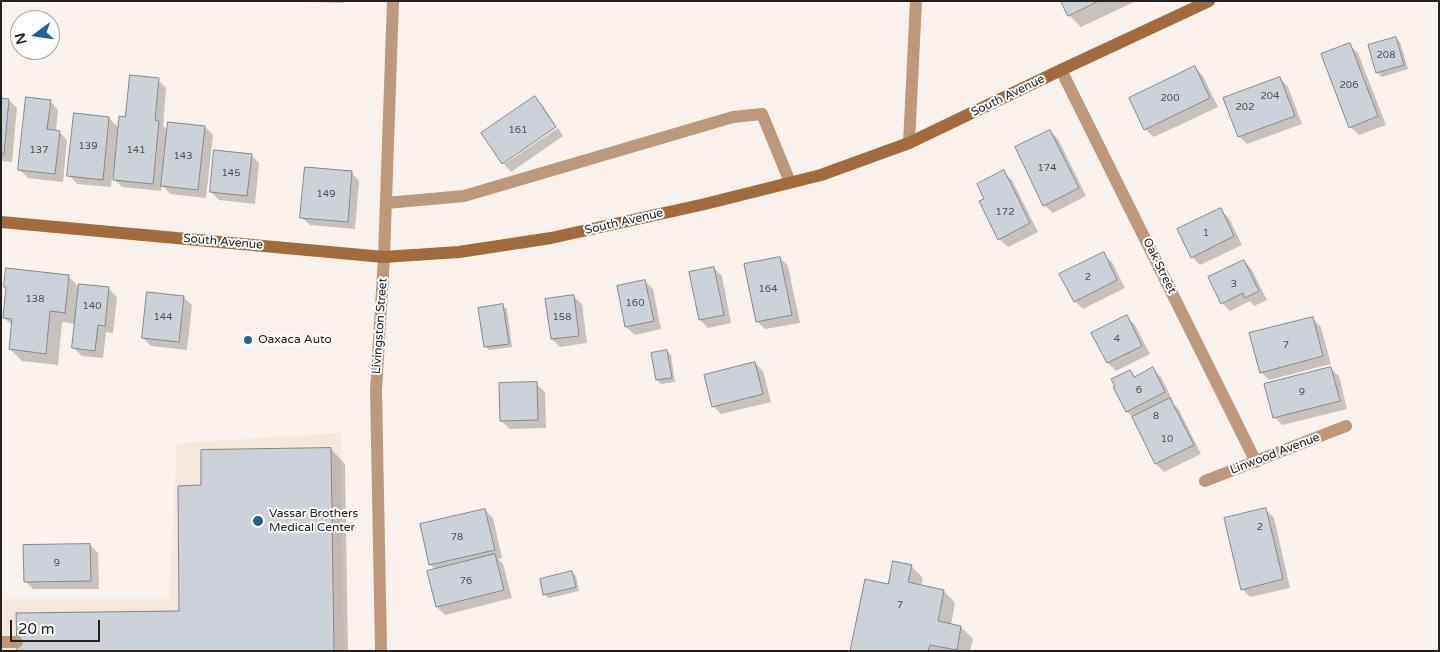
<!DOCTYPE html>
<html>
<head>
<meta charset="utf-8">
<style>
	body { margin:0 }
	#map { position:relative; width:1440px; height:652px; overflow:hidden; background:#f9f2ec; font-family:"Varela Round",sans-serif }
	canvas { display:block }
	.frame { position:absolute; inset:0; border:2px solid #23211f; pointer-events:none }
	.north { position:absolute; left:10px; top:10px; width:50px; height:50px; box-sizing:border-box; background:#fff; border:1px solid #a7a6a5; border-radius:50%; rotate:256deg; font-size:14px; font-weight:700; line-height:20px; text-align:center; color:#23211f }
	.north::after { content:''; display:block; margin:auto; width:18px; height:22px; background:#236096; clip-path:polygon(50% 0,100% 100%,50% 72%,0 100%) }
	.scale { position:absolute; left:10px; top:620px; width:90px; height:22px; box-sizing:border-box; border:2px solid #23211f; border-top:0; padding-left:6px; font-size:15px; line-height:18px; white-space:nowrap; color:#23211f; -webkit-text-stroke:4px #fff; paint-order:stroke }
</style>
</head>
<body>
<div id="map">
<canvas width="1440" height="652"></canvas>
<div class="frame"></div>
<div class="north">N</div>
<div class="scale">20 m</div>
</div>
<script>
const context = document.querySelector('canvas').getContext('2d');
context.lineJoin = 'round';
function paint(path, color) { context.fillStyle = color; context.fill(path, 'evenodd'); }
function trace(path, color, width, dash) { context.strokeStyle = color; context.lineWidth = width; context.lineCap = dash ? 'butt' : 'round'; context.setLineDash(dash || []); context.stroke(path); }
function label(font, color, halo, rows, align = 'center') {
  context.font = font + ' "Varela Round",sans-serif'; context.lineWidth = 4; context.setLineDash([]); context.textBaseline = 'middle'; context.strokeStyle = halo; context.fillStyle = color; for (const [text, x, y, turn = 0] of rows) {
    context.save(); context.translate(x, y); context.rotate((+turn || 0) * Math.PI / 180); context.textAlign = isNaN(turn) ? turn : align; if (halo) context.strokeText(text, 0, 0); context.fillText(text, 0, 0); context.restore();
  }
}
const built = new Path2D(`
	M341,433L344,651H3V599H169L177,443Z`);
const shadow = new Path2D(`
	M269,1H344V3Z
	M1063,1H1136L1081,27L1069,15Z
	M1396,38L1400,42L1408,69L1382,77L1378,73L1369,46Z
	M1349,44L1358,53L1386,125L1359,135L1350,127Z
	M1195,68L1203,76L1218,107L1154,137L1145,129Z
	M1280,78L1288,87L1302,124L1247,144L1239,136Z
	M158,80L166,88L163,126L168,131L205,127L213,135L206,198L170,194L162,185L161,191L122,187L112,177L111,187L77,184L69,175L109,118L119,128Z
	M534,98L543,106L556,126L502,162Z
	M1,99L9,100L17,108L12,162L1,161Z
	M50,101L58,110L56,131L59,132L67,140L63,182L28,178L20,170Z
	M558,128L563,136L511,172L504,164Z
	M1050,131L1058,139L1086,196L1053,213L1044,205Z
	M251,155L259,163L255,204L219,200L211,192Z
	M351,172L359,181L355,229L310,225L301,217Z
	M1003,172L1012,180L1038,232L1008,247L999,239L986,199Z
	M1220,210L1229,218L1242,245L1200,265L1192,257Z
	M1103,254L1112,262L1125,288L1083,309L1075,301Z
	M780,258L788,266L800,323L765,329L757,321Z
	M1244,261L1252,270L1267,300L1254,306L1250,301L1230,311L1222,303Z
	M714,268L722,276L731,323L708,328L700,320L690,273Z
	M68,276L80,288H108L117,297L113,333L106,332L103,358L82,356L73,347L76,324L62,322L58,365L22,361L10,349L13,326L4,318L7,288L5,286Z
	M645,281L653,289L661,329L635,335L626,327Z
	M573,296L582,304L587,343L560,347L552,339Z
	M183,297L192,305L187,350L151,346L143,338Z
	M503,306L507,309L512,347L489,350L485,346Z
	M1127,317L1135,325L1150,354L1116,371L1108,363L1093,333Z
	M1313,319L1321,327L1331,364L1269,380L1261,372Z
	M667,351L671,355L675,382L661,384L657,380Z
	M755,363L763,371L771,402L721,414L713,406Z
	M1330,368L1339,376L1347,409L1282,425L1274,417Z
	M1153,369L1161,377L1173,401L1171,402L1178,408L1201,454L1164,472L1156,464L1134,418L1127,412L1115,388L1130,371L1136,377Z
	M536,384L545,392L546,428L510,429L501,421Z
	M331,449L345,464L348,651H18L181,612L203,486Z
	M485,510L493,518L502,558L498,559L503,564L512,598L445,615L437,607L436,570L430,564Z
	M1266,510L1274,518L1290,588L1250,597L1242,589Z
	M90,545L98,553L99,589H33L25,581Z
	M911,566L923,578L921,586L944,591L955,603L951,625L961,627L973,639L970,651H852L889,585Z
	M572,572L576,576L579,591L549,598L545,595Z`);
const building = new Path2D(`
	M1061,1H1099L1068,16Z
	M1396,37L1404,65L1376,73L1368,45Z
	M1350,43L1378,116L1349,128L1321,54Z
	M1195,66L1210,98L1144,130L1129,98Z
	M130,75L159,78L155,120L159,121L153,184L113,180L119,116L125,117Z
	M1280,77L1295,116L1238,137L1223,98Z
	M535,96L556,127L502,164L481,133Z
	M26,97L51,100L47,129L60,131L55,174L18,170Z
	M1,98L9,99L4,154H1Z
	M74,113L109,117L103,180L67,176Z
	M168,122L205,126L198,190L161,186Z
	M1050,130L1079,188L1043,206L1015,147Z
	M214,150L252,154L247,196L210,192Z
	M305,167L352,171L348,222L300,218Z
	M1004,170L1030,223L998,240L979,201L984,199L977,184Z
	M1221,208L1234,236L1191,258L1177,229Z
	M1104,252L1117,280L1074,302L1059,274Z
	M780,257L792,315L756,322L744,264Z
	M1244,260L1259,291L1245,298L1243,293L1221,304L1208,277Z
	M714,267L724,315L699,320L689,272Z
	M6,268L69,275L65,313L50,311L46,354L9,349L12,319L3,318L6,287H4Z
	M645,280L654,321L625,327L617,286Z
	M79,284L109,287L105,326L98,325L95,351L72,348Z
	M147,292L184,296L179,342L142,338Z
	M574,295L579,336L551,339L545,299Z
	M503,304L509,344L484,347L478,308Z
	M1127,315L1142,346L1107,363L1091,333Z
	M1313,317L1323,356L1260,373L1249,333Z
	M667,350L672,378L656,380L651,353Z
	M755,362L763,394L712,407L704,375Z
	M1153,367L1165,392L1126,412L1113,387H1115L1111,379L1130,370L1134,377Z
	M1331,367L1340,401L1273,418L1264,384Z
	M537,382L538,420L500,421L499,383Z
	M1170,398L1194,445L1155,464L1132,417Z
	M331,448L334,651H17L16,613L179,611L178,486L201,485V450Z
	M1266,508L1283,579L1241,590L1224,518Z
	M485,509L495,550L429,565L420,524Z
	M90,544L91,581L24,582L23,545Z
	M495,554L504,590L436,607L427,571Z
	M893,561L912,565L908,582L944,590L938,621L961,626L957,650L930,645L928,651H850L865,579L888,584Z
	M572,571L576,587L543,595L540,579Z`);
const lane = new Path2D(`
	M909,143L916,1
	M386,203L464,196L733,117L762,114L790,182
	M1,642H17`);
const street = new Path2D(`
	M1061,70L1256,462
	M1205,481L1346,426
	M381,651L376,390L384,257L393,1`);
const secondary = new Path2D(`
	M1,222L384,257L459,252L551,238L705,204L821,175L909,143L1061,70L1209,1`);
const markers = [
	[248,340,5,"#236096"],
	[258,521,6,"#236096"]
];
const numberNames = [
	["208",1386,55],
	["206",1349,85],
	["204",1270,96],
	["200",1170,98],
	["202",1245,107],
	["161",518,130],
	["139",88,146],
	["137",39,150],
	["141",136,150],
	["143",183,156],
	["174",1047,168],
	["145",231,173],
	["149",326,194],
	["172",1005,212],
	["1",1206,233],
	["2",1088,277],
	["3",1234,284],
	["164",768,289],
	["138",35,299],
	["160",635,303],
	["140",92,306],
	["144",163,317],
	["158",562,317],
	["4",1117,339],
	["7",1286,345],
	["6",1139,390],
	["9",1302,392],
	["8",1156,416],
	["10",1167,439],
	["2",1260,527],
	["78",457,537],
	["9",57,563],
	["76",466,581],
	["7",900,605]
];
const streetNames = [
	["South Avenue",1008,96,-26],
	["South Avenue",624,222,-13],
	["South Avenue",223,242,5],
	["Oak Street",1159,266,64],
	["Livingston Street",380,326,-86],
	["Linwood Avenue",1275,454,-21]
];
const poiNames = [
	["Oaxaca Auto",258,340],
	["Vassar Brothers",269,514],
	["Medical Center",269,528]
];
paint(built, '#f5e7dc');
paint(shadow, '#0003');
paint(building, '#ccd2d8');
trace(building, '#83888e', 1);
trace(lane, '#bd987b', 12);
trace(street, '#bd987b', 12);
trace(secondary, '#a16b3e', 12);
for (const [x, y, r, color] of markers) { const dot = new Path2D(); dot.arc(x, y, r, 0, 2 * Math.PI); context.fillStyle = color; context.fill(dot); trace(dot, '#fff', 2); }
label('10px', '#4d4d4d', null, numberNames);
label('12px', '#23211f', '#fff', streetNames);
label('12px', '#23211f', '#fff', poiNames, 'left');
</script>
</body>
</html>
